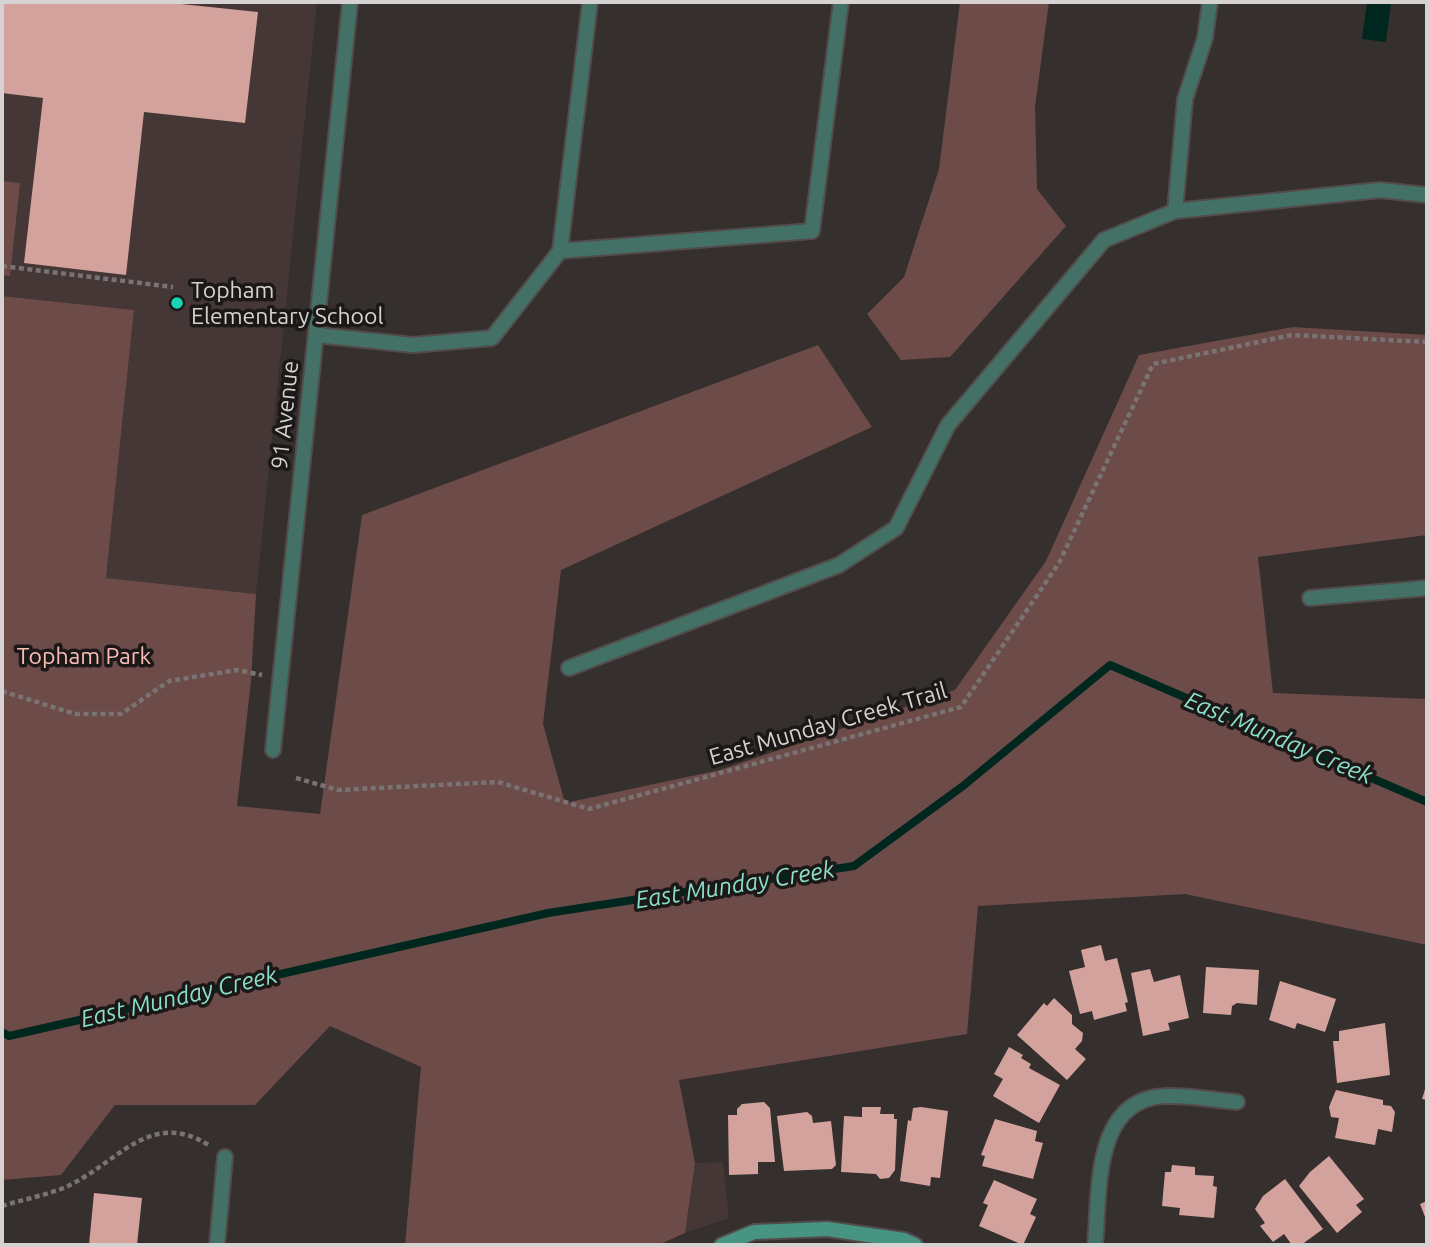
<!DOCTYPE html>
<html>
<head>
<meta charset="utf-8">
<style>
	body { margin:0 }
	#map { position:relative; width:1429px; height:1247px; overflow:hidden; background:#352f2e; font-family:Ubuntu,sans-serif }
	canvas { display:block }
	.frame { position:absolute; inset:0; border:4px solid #d7d2d2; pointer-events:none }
</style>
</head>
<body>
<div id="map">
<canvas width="1429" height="1247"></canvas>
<div class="frame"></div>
</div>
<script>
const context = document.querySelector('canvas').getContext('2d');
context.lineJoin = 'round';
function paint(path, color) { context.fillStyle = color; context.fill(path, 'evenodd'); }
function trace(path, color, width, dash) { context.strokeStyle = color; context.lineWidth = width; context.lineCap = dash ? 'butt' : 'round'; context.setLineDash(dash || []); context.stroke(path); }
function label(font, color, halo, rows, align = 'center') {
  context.font = font + ' Ubuntu,sans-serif'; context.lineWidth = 7; context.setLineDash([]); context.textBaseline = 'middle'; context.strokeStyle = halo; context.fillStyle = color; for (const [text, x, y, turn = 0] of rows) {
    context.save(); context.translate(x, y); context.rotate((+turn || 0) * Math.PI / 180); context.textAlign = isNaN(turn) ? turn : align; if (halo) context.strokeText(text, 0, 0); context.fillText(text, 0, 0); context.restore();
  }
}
const built = new Path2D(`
	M2,2H317L256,594L106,578L134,310L2,296Z
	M723,1162L729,1218L685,1233L695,1163Z`);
const green = new Path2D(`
	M960,2H1049L1035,107L1037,189L1066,226L950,357L901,360L867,314L904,277L939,169Z
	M2,181L20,183L10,276L2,275Z
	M2,296L134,310L106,578L256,594L251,681L237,806L320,814L362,515L818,345L872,427L561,570L543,724L565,803L720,770L955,690L1046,561L1139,355L1293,327L1427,335V535L1258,557L1273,693L1427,699V945L1185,894L978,906L967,1034L679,1080L695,1163L685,1233L658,1245H405L421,1067L330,1026L255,1105H115L61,1175L2,1180Z`);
const water = new Path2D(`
	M1367,2H1391L1386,42L1362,39Z`);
const stream = new Path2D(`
	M2,1032L9,1036L548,913L854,866L963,786L1110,665L1427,802`);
const building = new Path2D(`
	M2,2H162L258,12L245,123L144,112L126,275L24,263L43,98L2,93Z
	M1101,945L1105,961L1117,958L1128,1002L1125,1003L1127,1011L1094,1020L1092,1011L1080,1014L1069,971L1085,967L1081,950Z
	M1206,967L1259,970L1257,1005L1237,1003L1232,1006L1231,1015L1203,1013Z
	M1150,969L1154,982L1180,975L1189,1018L1168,1023L1170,1030L1143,1036L1131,973Z
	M1280,981L1336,999L1325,1032L1297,1023L1295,1029L1269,1020Z
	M1054,998L1072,1015V1024L1083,1033L1082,1041L1075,1049L1086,1059L1067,1080L1017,1035L1044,1003L1047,1006Z
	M1385,1023L1390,1075L1337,1083L1333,1041H1339V1031Z
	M1009,1047L1023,1055L1021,1058L1031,1064L1029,1068L1060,1085L1039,1123L993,1096L1003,1079L994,1074Z
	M1427,1083V1100L1422,1099Z
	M1336,1090L1383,1100V1105L1391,1106L1395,1112L1392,1132L1378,1129L1375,1145L1335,1138L1339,1118L1331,1117L1329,1107Z
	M764,1102L770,1108L775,1162H758V1174L729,1175L728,1115H737V1109L742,1104Z
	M862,1107H881L880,1114H894V1119H897L895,1170L889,1178L880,1179L876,1174L841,1172L844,1116L862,1117Z
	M921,1107L948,1111L940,1178L931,1177L930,1186L900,1181L908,1120L911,1121L913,1108Z
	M807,1112L812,1116L813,1123L831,1121L836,1165L832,1169L784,1171L777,1116Z
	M995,1119L1037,1131L1035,1141L1043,1143L1033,1179L982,1166L985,1156L981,1155Z
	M1329,1156L1364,1199L1356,1205L1362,1212L1337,1233L1299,1186L1310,1172Z
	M1172,1165L1195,1167V1175L1214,1176L1213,1186L1217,1187L1214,1218L1179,1215L1180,1208L1162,1206L1165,1172H1171Z
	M1285,1179L1323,1229L1301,1245H1292L1284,1234L1273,1242L1260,1226L1265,1223L1255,1209L1263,1196Z
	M994,1180L1037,1199L1030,1214L1036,1217L1023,1245L979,1226L988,1205L983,1203Z
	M94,1193L142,1198L137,1245H89Z
	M1427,1201V1222L1420,1204Z`);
const path = new Path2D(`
	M2,266L173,287
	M2,691L75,714H121L169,681L237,670L262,675
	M296,778L338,790L498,782L589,809L961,707L1059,563L1153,364L1292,335L1427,342
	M2,1206C24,1199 49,1195 70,1185C119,1161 152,1108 210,1146`);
const lane = new Path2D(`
	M1175,211L1185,99L1205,38L1210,2
	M560,251L590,2
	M316,335L413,345L492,338L560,251L812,231L841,2
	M1310,598L1427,588
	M569,668L839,565L896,528L948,425L1104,240L1175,211L1380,190L1427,195`);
const street = new Path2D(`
	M273,750L350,2
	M217,1245L225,1157
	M1095,1245C1100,1193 1092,1098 1166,1096C1189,1095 1213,1100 1237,1102`);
const secondary = new Path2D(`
	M722,1245L754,1232L827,1229L904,1240L915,1245`);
const markers = [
	[177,303,7,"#17d5b2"]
];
const poiNames = [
	["Topham",191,290],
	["Elementary School",191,316]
];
const streetNames = [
	["91 Avenue",285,415,-84],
	["East Munday Creek Trail",828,724,-16]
];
const parkNames = [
	["Topham Park",84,656]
];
const waterNames = [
	["East Munday Creek",1279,738,23],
	["East Munday Creek",735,885,-9],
	["East Munday Creek",179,997,-13]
];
paint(built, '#453736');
paint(green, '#6c4b48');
paint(water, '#00271e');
trace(stream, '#00271e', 8);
paint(building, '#d4a29d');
trace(lane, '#524c4c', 18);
trace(street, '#524c4c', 18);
trace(secondary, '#524c4c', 18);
trace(path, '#797373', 4.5, [5, 3.5]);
trace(lane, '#447165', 14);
trace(street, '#447165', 14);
trace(secondary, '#489482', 14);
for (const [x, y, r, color] of markers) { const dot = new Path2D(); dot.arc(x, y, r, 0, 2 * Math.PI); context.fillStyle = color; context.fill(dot); trace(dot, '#1b1817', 2.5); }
label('23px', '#d7d2d2', '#1b1817', poiNames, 'left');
label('23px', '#d7d2d2', '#1b1817', streetNames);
label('23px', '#fabdb6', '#1b1817', parkNames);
label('italic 24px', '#8adfc9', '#1b1817', waterNames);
</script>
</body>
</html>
